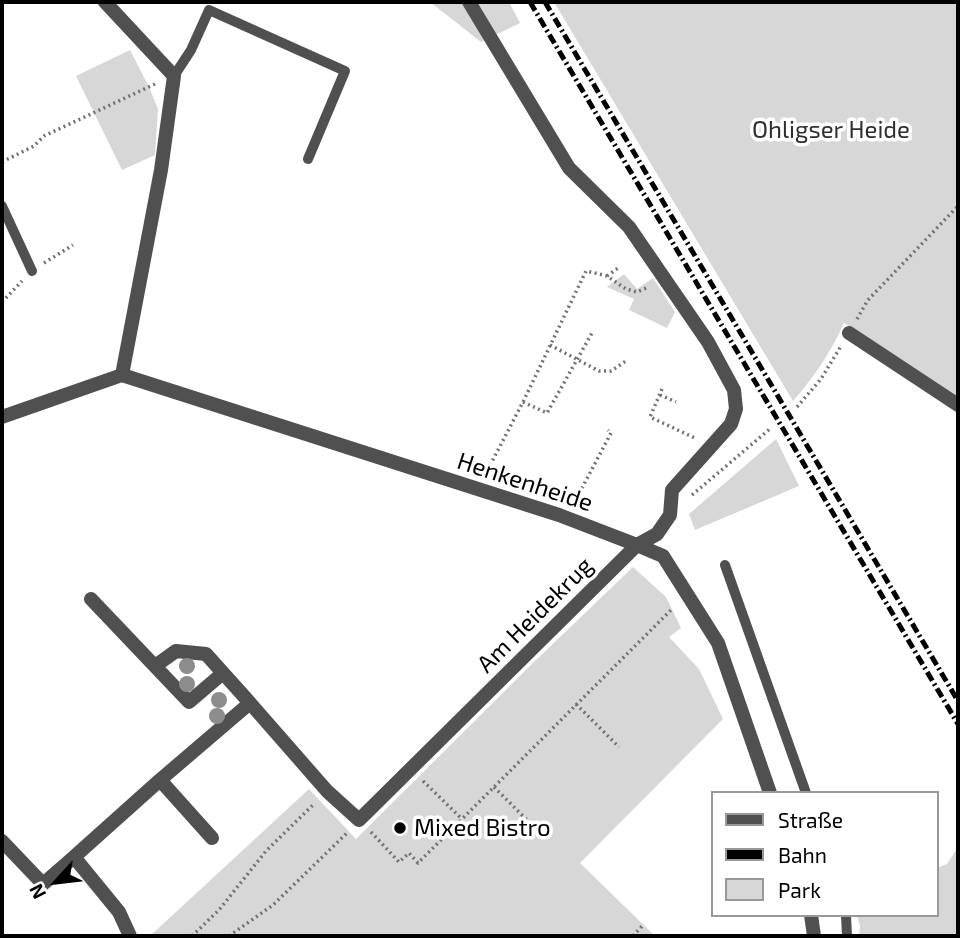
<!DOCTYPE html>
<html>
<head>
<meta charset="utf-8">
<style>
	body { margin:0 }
	#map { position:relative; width:960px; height:938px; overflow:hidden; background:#fff; font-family:"Exo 2",sans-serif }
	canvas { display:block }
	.frame { position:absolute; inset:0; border:4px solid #000; pointer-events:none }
	.legend { position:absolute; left:711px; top:791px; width:228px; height:126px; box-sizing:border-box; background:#fff; border:2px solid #999; margin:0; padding:9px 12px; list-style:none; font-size:21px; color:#000 }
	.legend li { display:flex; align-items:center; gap:14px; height:35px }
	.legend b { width:35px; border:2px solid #999 }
	.north { position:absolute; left:21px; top:847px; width:70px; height:70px; -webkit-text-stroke:5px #fff; paint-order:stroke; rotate:243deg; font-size:19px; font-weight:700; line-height:28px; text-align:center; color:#000 }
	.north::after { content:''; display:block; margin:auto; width:24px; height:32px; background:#000; clip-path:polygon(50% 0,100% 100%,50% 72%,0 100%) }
</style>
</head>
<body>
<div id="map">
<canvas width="960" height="938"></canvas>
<div class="frame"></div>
<ul class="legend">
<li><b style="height:9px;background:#505050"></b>Straße</li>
<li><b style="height:9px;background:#000"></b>Bahn</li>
<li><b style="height:19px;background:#d7d7d7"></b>Park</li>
</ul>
<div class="north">N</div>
</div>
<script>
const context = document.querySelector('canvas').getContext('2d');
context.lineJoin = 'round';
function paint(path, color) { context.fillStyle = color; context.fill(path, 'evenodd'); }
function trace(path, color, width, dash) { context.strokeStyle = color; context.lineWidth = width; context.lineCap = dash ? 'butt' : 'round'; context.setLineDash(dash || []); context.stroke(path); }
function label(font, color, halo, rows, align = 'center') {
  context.font = font + ' "Exo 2",sans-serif'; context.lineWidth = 7; context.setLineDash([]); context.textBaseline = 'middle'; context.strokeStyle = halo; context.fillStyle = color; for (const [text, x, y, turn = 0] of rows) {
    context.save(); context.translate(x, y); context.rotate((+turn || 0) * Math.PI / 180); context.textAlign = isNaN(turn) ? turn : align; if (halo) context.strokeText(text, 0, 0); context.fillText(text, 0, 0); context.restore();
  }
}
const green = new Path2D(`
	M430,2H509L520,23L481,42Z
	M554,2H958V398L844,323C831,352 814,377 793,401Z
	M130,50L149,87L158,109L155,155L122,170L76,76Z
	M624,274L637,289L653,278L675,312L667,328L629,310L634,299L607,287Z
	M776,439L799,486L695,530L689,514Z
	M633,567L666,597L681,628L669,637L699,669L723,719L580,863L655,936H150L309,789L356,839L534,662Z
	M958,847V936H859L860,926L857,915H937V868L947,864Z`);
const path = new Path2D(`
	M2,162L34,146L44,136L155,84
	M44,263L73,245
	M607,276L618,268
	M2,302L22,281
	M857,319L868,300L958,206
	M550,345L599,371H611L626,361
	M662,389L650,417L697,439
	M660,395L676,402
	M523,402L547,413L592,333
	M797,407L821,379L841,346
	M485,475L523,402L586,271L607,276L626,289L637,292L646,288
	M692,495L771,428
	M566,502L571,494L581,490L611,433L608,430
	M576,704L619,747
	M423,781L462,819
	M494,787L533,826
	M371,832L399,862L409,853L418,863L672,609
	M192,936L219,910L266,851L315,803
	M229,936L273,905L348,832
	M633,936L643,925`);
const service = new Path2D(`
	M174,76L191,50L209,10L345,71L308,159
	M2,206L32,271
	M725,565L806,793
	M846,915L847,936`);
const minor = new Path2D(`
	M105,2L174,76L161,170L122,375
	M849,333L958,405
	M2,417L122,375L559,515L637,545L663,556L718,643L770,793
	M91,599L189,702L223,673
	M155,666L176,651L206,654L250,703
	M160,780L212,838
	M2,841L43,884L74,857
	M811,915L814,936
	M130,936L119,912L74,857L160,780L250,703L327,791L359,820L637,545L657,534L670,515L672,490L731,424L736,409L734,390L708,342L629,227L569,168L469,2`);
const rail = new Path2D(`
	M530,2L958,724
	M545,2L958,701`);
const trees = [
	[187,666],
	[187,684],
	[219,700],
	[217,716]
];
const markers = [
	[400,828,7,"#000"]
];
const parkNames = [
	["Ohligser Heide",831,130]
];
const streetNames = [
	["Henkenheide",525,482,18],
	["Am Heidekrug",535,615,-45]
];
const poiNames = [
	["Mixed Bistro",414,828]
];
paint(green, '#d7d7d7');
trace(path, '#727272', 3.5, [2, 3.5]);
trace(service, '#505050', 10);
trace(minor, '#505050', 14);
trace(rail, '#000', 5, [10, 3.5, 2, 3.5]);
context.fillStyle = '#8c8c8c';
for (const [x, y] of trees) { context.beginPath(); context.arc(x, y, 8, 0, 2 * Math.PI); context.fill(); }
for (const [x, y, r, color] of markers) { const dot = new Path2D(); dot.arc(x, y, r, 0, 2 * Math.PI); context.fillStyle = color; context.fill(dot); trace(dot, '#fff', 2.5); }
label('24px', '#2e2e2e', '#fff', parkNames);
label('24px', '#000', '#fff', streetNames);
label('24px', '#000', '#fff', poiNames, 'left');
</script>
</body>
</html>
